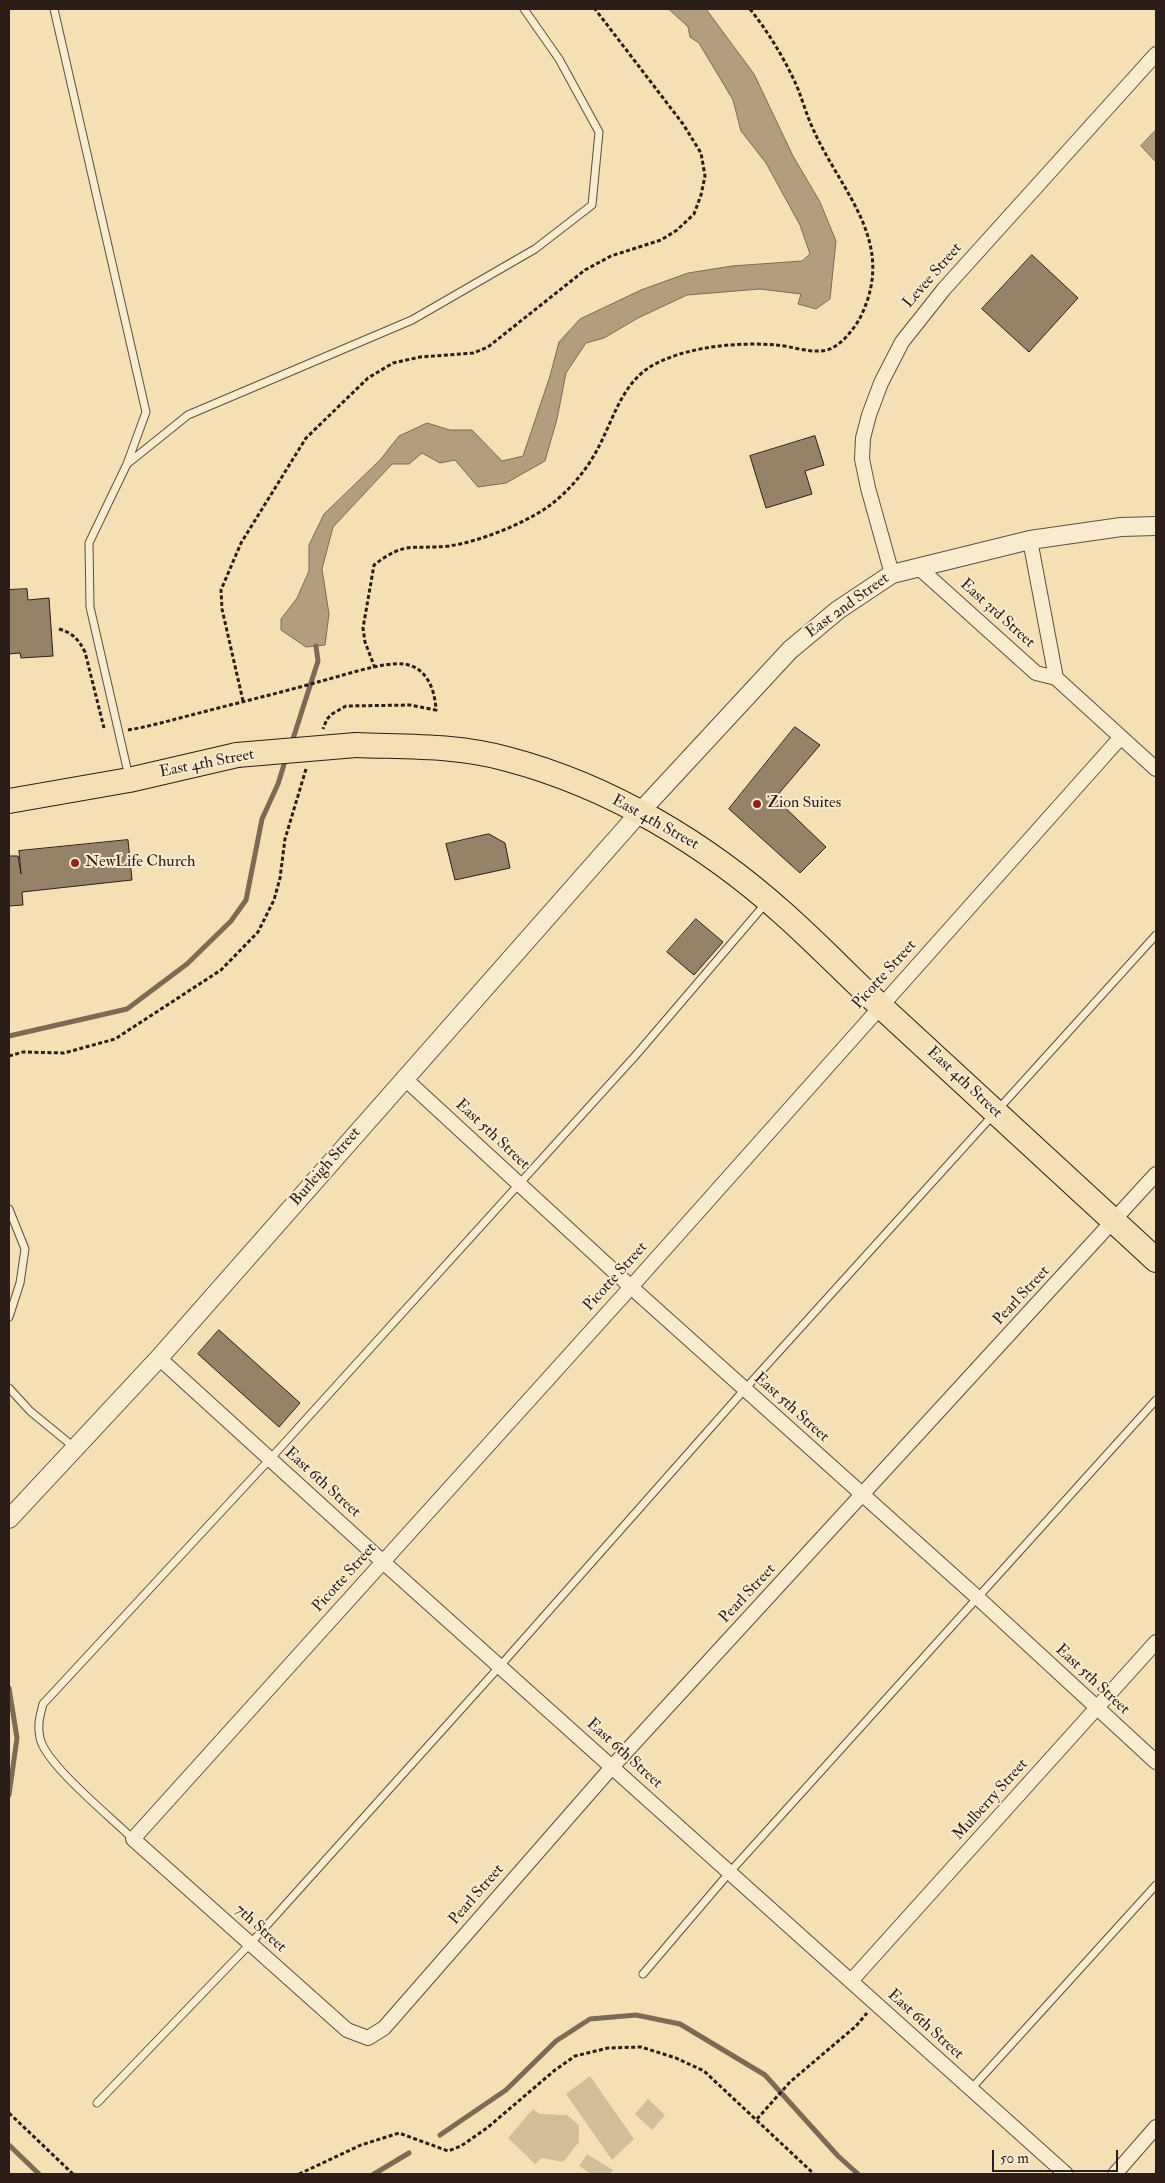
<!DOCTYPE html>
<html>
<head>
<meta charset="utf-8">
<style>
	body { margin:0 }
	#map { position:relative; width:1165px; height:2183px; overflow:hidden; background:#f4e0b4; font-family:"IM FELL Double Pica",serif }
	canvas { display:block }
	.frame { position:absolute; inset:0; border:10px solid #2d1d17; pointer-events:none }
	.scale { position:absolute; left:992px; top:2150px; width:126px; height:22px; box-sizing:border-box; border:2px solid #2d1d17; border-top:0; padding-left:6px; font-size:15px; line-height:18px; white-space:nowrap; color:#2d1d17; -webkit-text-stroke:4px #f8ebce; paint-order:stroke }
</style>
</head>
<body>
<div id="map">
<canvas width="1165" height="2183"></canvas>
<div class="frame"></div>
<div class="scale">50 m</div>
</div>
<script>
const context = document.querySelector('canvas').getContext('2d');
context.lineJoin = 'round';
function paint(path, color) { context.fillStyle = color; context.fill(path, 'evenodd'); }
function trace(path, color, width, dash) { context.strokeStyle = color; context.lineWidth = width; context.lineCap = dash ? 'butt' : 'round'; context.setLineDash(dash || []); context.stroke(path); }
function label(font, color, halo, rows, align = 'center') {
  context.font = font + ' "IM FELL Double Pica",serif'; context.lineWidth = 4; context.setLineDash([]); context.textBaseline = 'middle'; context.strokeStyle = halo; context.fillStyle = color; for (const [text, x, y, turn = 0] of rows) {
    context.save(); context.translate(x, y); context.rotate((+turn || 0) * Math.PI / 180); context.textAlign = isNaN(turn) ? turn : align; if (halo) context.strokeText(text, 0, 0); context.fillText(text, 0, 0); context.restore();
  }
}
const green = new Path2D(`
	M590,2076L634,2139L612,2160L566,2094Z
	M648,2099L665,2115L652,2130L635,2114Z
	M533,2109L540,2114L567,2115L579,2125V2142L563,2162L542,2158L535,2164L508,2138Z
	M587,2154L613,2170L610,2174H591L579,2166Z`);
const water = new Path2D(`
	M669,9H706L754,74L793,156L820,202L836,241L830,299L816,309L798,304L801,294L760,289L687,295L638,318L604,338L586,343L566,373L557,419L545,461L506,483L478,487L455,460L440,463L422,453L409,464H392L333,527L322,569L329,614L325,645L306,647L281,630V619L297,598L309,571V545L324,514L380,460L399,436L427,423L450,430H472L502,461L523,456L550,376L559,342L580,319L641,290L688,273L732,266L802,261L810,254L800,225L766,163L741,131L733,100L699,43L690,37L688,27Z
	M1156,130V162L1141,146Z`);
const stream = new Path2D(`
	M291,745L318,661L316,646
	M9,1036L127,1009L187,964L231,921L246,900L262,819L278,784L286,758
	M9,1688L17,1738L9,1795
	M440,2135L506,2090L556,2041L590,2019L636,2015L680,2024L765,2075L838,2156L858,2174
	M9,2145L39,2174
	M374,2174L409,2153`);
const building = new Path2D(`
	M1032,255L1078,298L1029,352L982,309Z
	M815,436L824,465L805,471L812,494L766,508L750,456Z
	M27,589L28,600L49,598L53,656L21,658L20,653L9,654V590Z
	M795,727L820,745L775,798L826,847L800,873L729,809Z
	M489,834L505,843L510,868L455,880L446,844Z
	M128,840L132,880L22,892L23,905L9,906V856H18L21,874L19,851Z
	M696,919L723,942L694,975L667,952Z
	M219,1330L300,1403L279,1427L198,1354Z`);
const path = new Path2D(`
	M59,629C73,633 78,639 85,652L104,728
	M375,668L365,642L363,628L374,565C406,540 413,550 449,546C478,542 524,524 549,506C568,492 586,471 597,450C614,419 622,380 657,363C692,346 738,342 776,345C792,346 811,354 827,350C841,346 853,330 860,318C898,242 842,194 813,129C807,116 803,102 798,89C786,61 769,33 750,9
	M243,701L222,609L221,590L241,543L306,438L368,378L393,363L420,357L473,353L488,347L585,270L611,256L661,240L677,230L694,214L701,195L705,176L701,153L683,124L595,9
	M128,730C153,726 178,718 203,712C241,702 279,693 318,682C338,677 385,661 404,664C427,667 435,690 436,710L410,705L346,706L332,714L327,719L323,729
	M9,1056L23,1052L64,1053L115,1039L221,970L258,932L274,900L280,878L285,839L306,769
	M9,2113L73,2174
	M757,2119L790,2082L856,2026L867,2013
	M299,2174L361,2145L399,2133L448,2151L461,2146L487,2128L555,2070L575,2056L608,2048L641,2047L676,2058L704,2071L814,2174`);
const service = new Path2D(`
	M54,9L146,412L127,464L89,543L90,607L129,777
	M127,464L188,415L412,320L535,249L592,205L599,132L559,59L524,9
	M9,1209L25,1249L20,1283L9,1317
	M9,1388L30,1411L75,1448
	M133,1839C112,1818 45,1764 40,1738C37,1725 40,1716 43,1704L270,1459L636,1055L766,903
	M643,1974L729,1873L1156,1400
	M970,2090L1156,1885
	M97,2103L250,1944L500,1666L745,1389L1156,935`);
const minor = new Path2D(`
	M1030,540L1056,678
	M918,567L1036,673L1056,678L1156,769
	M892,574L868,488L862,459L863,438L869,415L881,383L902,342L944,289L1156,54
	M1121,737L631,1287L133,1839L347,2030L368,2038L384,2028L612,1767L1156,1174
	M404,1078L631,1287L978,1598L1156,1762
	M159,1358L383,1562L1066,2174
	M851,1981L1156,1642
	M1115,2174L1156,2127`);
const tertiary = new Path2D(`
	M9,1519L159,1358L640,812L790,650L838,610L892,574L1030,540L1121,527L1156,526`);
const trunk = new Path2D(`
	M356,745C407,747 458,745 507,759C610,786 706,844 784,914C820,946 853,981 888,1013C977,1095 1067,1178 1156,1260
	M9,801L129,780L237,755`);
const trunkBridge = new Path2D(`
	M237,755L356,745`);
const markers = [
	[757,804,5,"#8f2418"],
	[75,863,5,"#8f2418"]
];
const streetNames = [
	["Levee Street",933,276,-49],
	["East 2nd Street",848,606,-36],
	["East 3rd Street",997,614,42],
	["East 4th Street",207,764,-11],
	["East 4th Street",655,823,29],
	["Picotte Street",885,975,-48],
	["East 4th Street",964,1083,43],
	["East 5th Street",492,1135,43],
	["Burleigh Street",326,1167,-49],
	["Picotte Street",616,1277,-48],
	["Pearl Street",1022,1296,-47],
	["East 5th Street",791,1408,42],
	["East 6th Street",322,1483,42],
	["Picotte Street",345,1578,-48],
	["Pearl Street",748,1594,-47],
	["East 5th Street",1092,1680,43],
	["East 6th Street",624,1754,42],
	["Mulberry Street",991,1800,-48],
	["Pearl Street",477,1895,-49],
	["7th Street",260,1929,42],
	["East 6th Street",925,2025,42]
];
const poiNames = [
	["Zion Suites",767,804],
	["NewLife Church",85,863]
];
paint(green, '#d2bf99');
paint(water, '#b09e7f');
trace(water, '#7c6a55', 1);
trace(stream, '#7c6a55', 5);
paint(building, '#948269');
trace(building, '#2d1d17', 1);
trace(service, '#5f4e3e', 9);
trace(minor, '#5f4e3e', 16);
trace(tertiary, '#5f4e3e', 20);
trace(trunk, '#2d1d17', 26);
trace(path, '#2d1d17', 3, [4, 2.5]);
trace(service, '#f8ebce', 7);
trace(minor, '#f8ebce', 14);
trace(tertiary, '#f8ebce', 18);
trace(trunk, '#f4e0b4', 24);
trace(trunkBridge, '#2d1d17', 26, []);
trace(trunkBridge, '#f4e0b4', 24);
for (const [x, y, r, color] of markers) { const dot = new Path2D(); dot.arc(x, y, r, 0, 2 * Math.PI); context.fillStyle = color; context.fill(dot); trace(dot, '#f8ebce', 2); }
label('16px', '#2d1d17', '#f8ebce', streetNames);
label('16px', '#2d1d17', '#f8ebce', poiNames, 'left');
</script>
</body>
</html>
